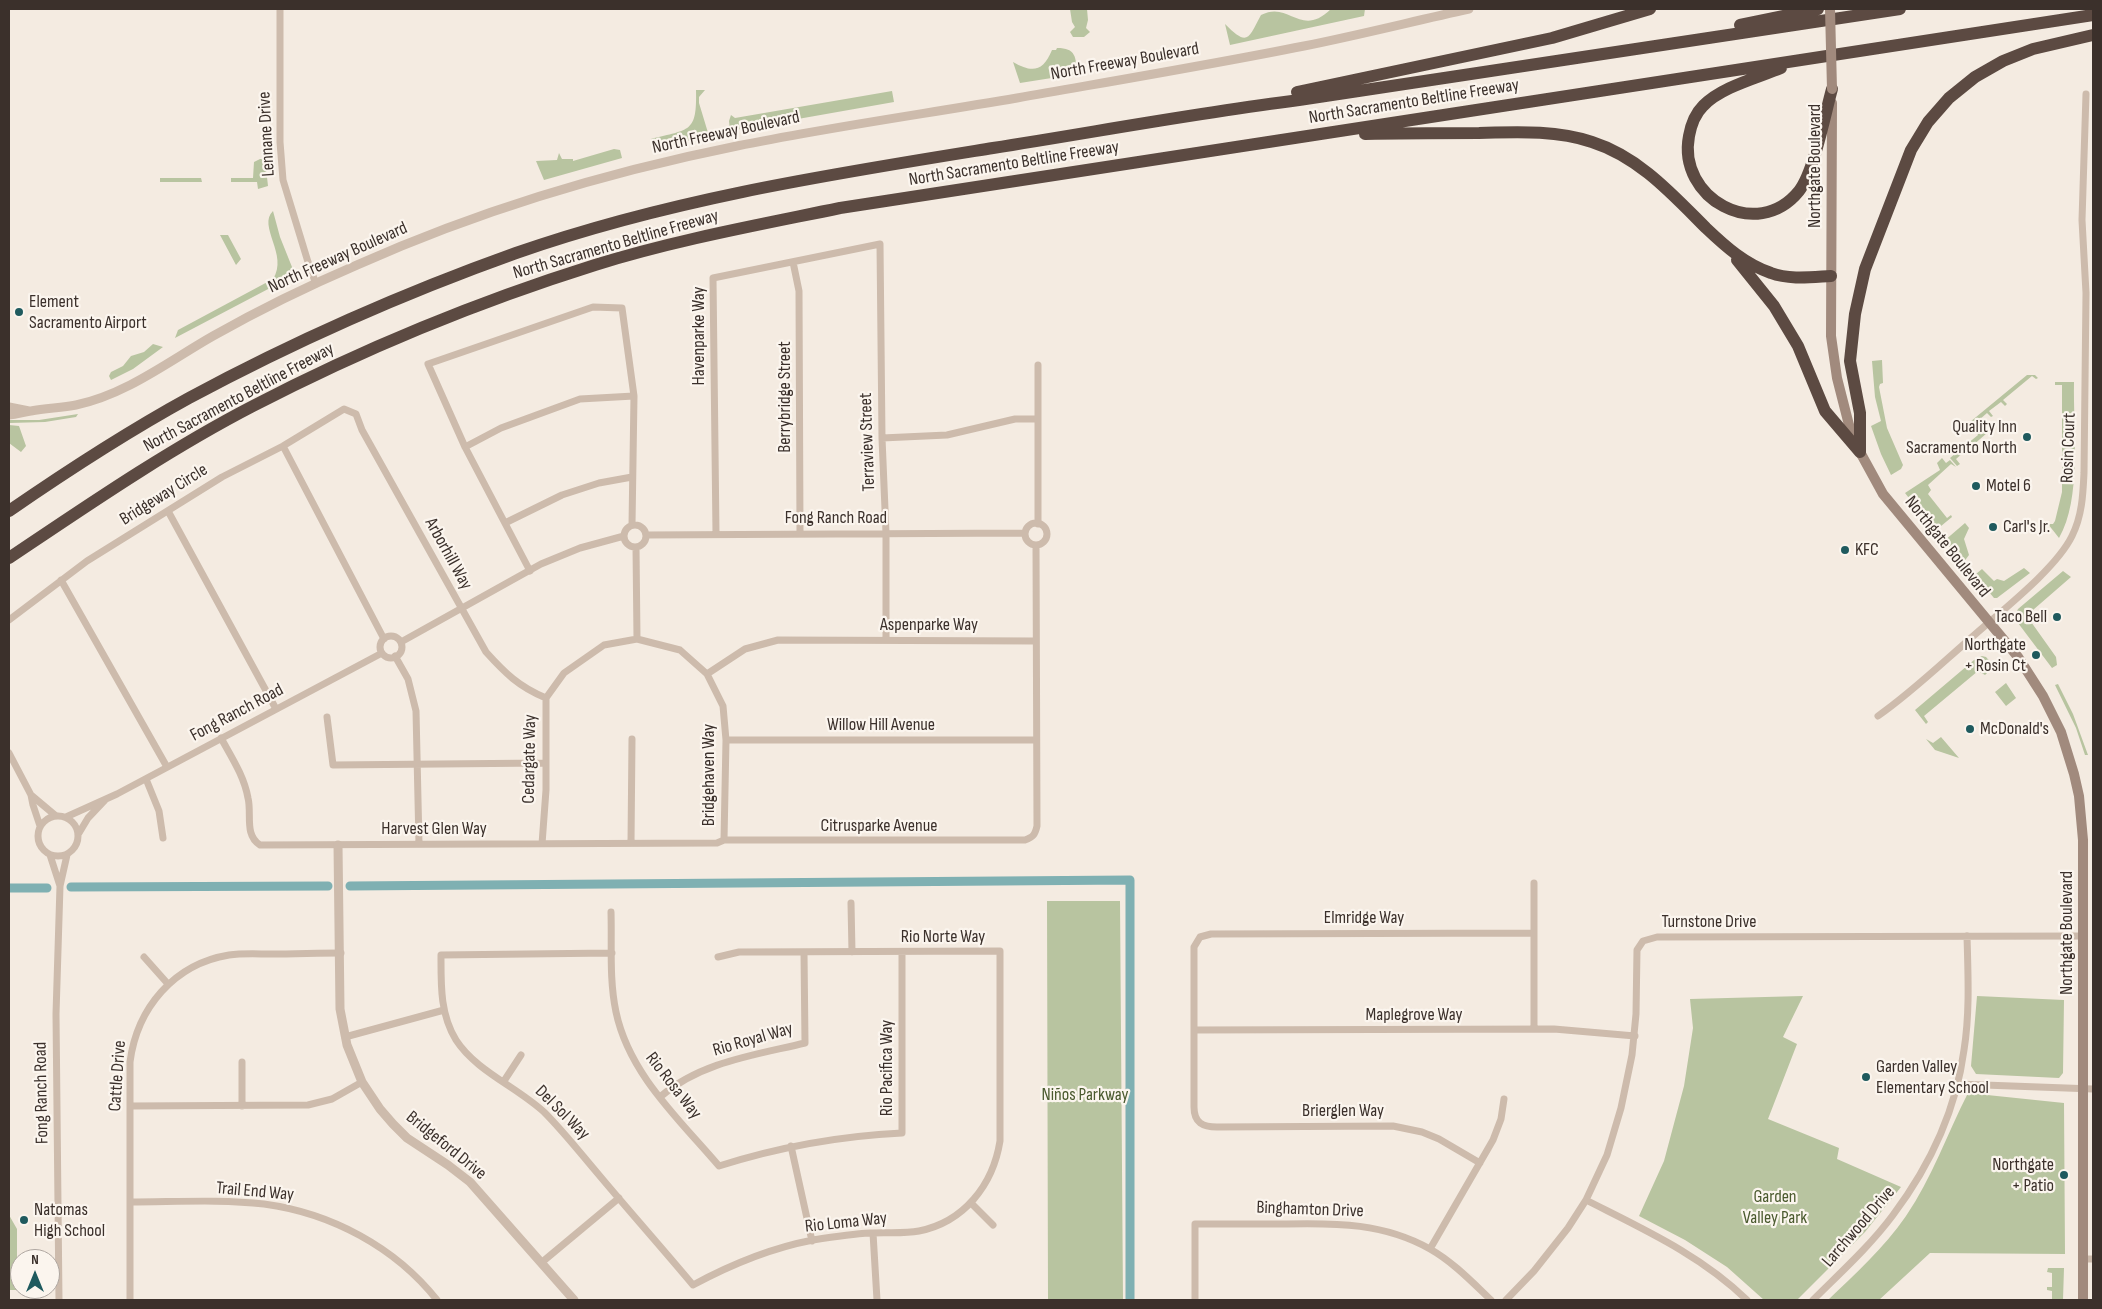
<!DOCTYPE html>
<html>
<head>
<meta charset="utf-8">
<style>
	body { margin:0 }
	#map { position:relative; width:2102px; height:1309px; overflow:hidden; background:#f4ebe1; font-family:"Sofia Sans Condensed",sans-serif }
	canvas { display:block }
	.frame { position:absolute; inset:0; border:10px solid #3b302b; pointer-events:none }
	.north { position:absolute; left:10px; top:1249px; width:50px; height:50px; box-sizing:border-box; background:#fbf5ee; border:1px solid #aea6a0; border-radius:50%; rotate:0deg; font-size:14px; font-weight:700; line-height:20px; text-align:center; color:#3b302b }
	.north::after { content:''; display:block; margin:auto; width:18px; height:22px; background:#1f5a5e; clip-path:polygon(50% 0,100% 100%,50% 72%,0 100%) }
</style>
</head>
<body>
<div id="map">
<canvas width="2102" height="1309"></canvas>
<div class="frame"></div>
<div class="north">N</div>
</div>
<script>
const context = document.querySelector('canvas').getContext('2d');
context.lineJoin = 'round';
function paint(path, color) { context.fillStyle = color; context.fill(path, 'evenodd'); }
function trace(path, color, width, dash) { context.strokeStyle = color; context.lineWidth = width; context.lineCap = dash ? 'butt' : 'round'; context.setLineDash(dash || []); context.stroke(path); }
function label(font, color, halo, rows, align = 'center') {
  context.font = font + ' "Sofia Sans Condensed",sans-serif'; context.lineWidth = 4.5; context.setLineDash([]); context.textBaseline = 'middle'; context.strokeStyle = halo; context.fillStyle = color; for (const [text, x, y, turn = 0] of rows) {
    context.save(); context.translate(x, y); context.rotate((+turn || 0) * Math.PI / 180); context.textAlign = isNaN(turn) ? turn : align; if (halo) context.strokeText(text, 0, 0); context.fillText(text, 0, 0); context.restore();
  }
}
const green = new Path2D(`
	M1070,9H1087L1088,20L1086,28L1090,32L1084,37H1073L1070,32L1075,27L1072,22Z
	M1331,9H1365L1364,16L1230,45L1225,24C1248,47 1248,39 1261,15C1290,0 1300,39 1331,9Z
	M1057,48C1076,48 1076,57 1077,74L1020,83L1013,62C1032,73 1043,72 1052,50H1056Z
	M696,90H705L699,97V103L709,136L653,149L651,139C690,129 697,133 696,90Z
	M892,91L894,102L730,131L729,121L731,115L735,118Z
	M614,149L620,150L622,158L544,180L536,161L557,160L559,153L562,159H573V161Z
	M260,159H265L268,186L258,189L257,182H231V178H253L254,162Z
	M160,178H201L202,182H160Z
	M273,211L280,237L292,267L291,277L175,338L178,330L273,279C289,255 257,226 273,211Z
	M220,235H228L241,259L236,265Z
	M153,344L163,347L133,369L111,380L109,376L111,372L123,366L131,356L144,352Z
	M1882,360L1883,383L1880,384L1879,387L1887,428L1903,465L1901,469L1891,475L1881,454L1871,426L1881,421L1875,397L1872,361Z
	M2027,375H2035L2038,378L2036,379L2032,376L2003,400L2007,404L2005,406L2001,402L1989,411L1993,416L1991,417L1987,413L1979,420L1987,433L1972,446L1975,450L1974,451L1970,447L1956,459L1960,464L1957,466L1950,458L1978,435L1970,422Z
	M2055,382H2074C2073,428 2082,499 2059,538L2048,524H2053L2055,521L2062,492V385H2055Z
	M78,414L76,417L45,422L9,423V420H39Z
	M9,425L19,426L26,446L21,452L9,443Z
	M1942,458L1946,463L1950,460L1956,467L1951,464L1928,485L1931,490L1928,494L1947,518L1951,515L1952,517L1935,531L1905,493L1940,470L1937,463Z
	M1965,523L1969,528L1964,539L1969,555L1963,563L1944,541Z
	M2024,568L2030,573L1997,598H1994L1978,579L1979,578L1976,574L1982,569L1994,581L1997,579L2004,581Z
	M2063,571L2071,577L2033,610L2029,619L2056,657L2057,665L2052,668L2018,623L2015,615L2018,609Z
	M1982,656L1986,657L1994,666L1985,675L1978,671L1924,716L1928,722L1926,724L1915,710L1974,660Z
	M2006,683L2016,698L2006,706L1995,692Z
	M2058,684L2073,714L2088,755H2085L2076,728L2055,685Z
	M1941,737L1959,758L1935,750L1926,739L1933,743Z
	M1047,901H1120L1123,1300H1048Z
	M1803,996L1783,1037L1797,1044L1768,1119L1839,1148L1837,1159L1901,1187L1865,1232L1797,1300H1764L1727,1267L1685,1240L1639,1216L1664,1161L1684,1086L1693,1028L1690,999Z
	M1977,996L2064,1000L2063,1073L2059,1078L1976,1074L1971,1066Z
	M1968,1093L2064,1103L2065,1254L1930,1253L1879,1300H1828C1855,1274 1884,1248 1906,1216C1932,1178 1947,1134 1968,1093Z
	M9,1215L17,1229V1290H9Z
	M2048,1268H2064L2063,1300H2052V1291L2047,1290V1287H2052V1273L2047,1272Z`);
const canal = new Path2D(`
	M350,886L1130,880V1300
	M71,887L328,886
	M9,888H47`);
const minor = new Path2D(`
	M280,9V142L283,180L308,262L316,284
	M793,262L799,291L800,533
	M1038,365V524
	M882,438L947,435L1015,419H1037
	M283,446L384,639
	M465,447L501,428L580,399L634,396
	M168,511L276,709
	M505,523L562,495L599,483L632,477
	M1025 534a11 11 0 1 1 22 0a11 11 0 1 1-22 0Z
	M624 536a11 11 0 1 1 22 0a11 11 0 1 1-22 0Z
	M716,534L713,278L880,244L882,438L886,533V640
	M646,535L1025,533
	M636,547L637,639
	M530,571L465,447L428,364L593,307L622,308L634,396L632,525
	M61,580L167,767
	M9,620L87,561L222,477L283,446L344,409L356,414L362,430L486,652C505,673 519,687 546,698
	M380 647a11 11 0 1 1 22 0a11 11 0 1 1-22 0Z
	M401,642L541,564L580,548L624,536
	M395,656L408,679L416,711L419,844
	M707,674L745,649L778,640L1036,641
	M1878,716C1911,693 1941,664 1971,638C2000,612 2056,569 2072,536C2082,516 2083,495 2084,473L2086,293L2082,220L2086,94
	M327,717L333,765L545,763
	M221,738C232,758 244,776 248,798C252,814 244,835 260,845L717,843L724,840H1025C1033,837 1035,835 1037,826L1036,545
	M726,740H1035
	M9,753L31,795L33,805L40,826
	M146,779L159,811L163,838
	M31,795L56,816
	M38 836a20 20 0 1 1 40 0a20 20 0 1 1-40 0Z
	M66,817L117,794L382,653
	M79,833L88,818L105,800
	M631,843L632,739
	M542,844L546,790V698L564,673L604,645L637,639L680,650L707,674L723,706L726,740L724,840
	M50,855L60,886
	M1534,883V1029
	M851,903L852,952
	M611,912C612,945 609,979 616,1012C629,1074 679,1119 719,1166C779,1147 839,1136 902,1133V952
	M612,953L441,955C441,985 440,1014 456,1040C476,1071 517,1087 544,1112C564,1132 581,1154 599,1175C630,1212 662,1248 693,1285C730,1265 771,1248 813,1240C832,1237 851,1234 870,1233C886,1232 903,1234 919,1231C964,1222 993,1185 1000,1141V951L739,952L718,957
	M144,957L168,984
	M1194,1030L1554,1029L1635,1036
	M345,1037L444,1010
	M504,1081L521,1055
	M1957,1084L2093,1089
	M660,1097C700,1062 755,1055 805,1043L804,952
	M130,1106L308,1105L332,1099L362,1082
	M242,1106V1062
	M791,1146L812,1241
	M1480,1163L1439,1139L1422,1132L1393,1126L1217,1127C1203,1127 1194,1123 1194,1107V947L1200,937L1211,934L1534,933
	M1586,1200C1643,1229 1701,1255 1747,1300
	M130,1202C174,1202 220,1199 264,1204C331,1213 395,1247 437,1300
	M971,1203L993,1225
	M873,1233L877,1300
	M1430,1249L1493,1140L1501,1119L1504,1099
	M2084,1259H2093
	M541,1263L619,1198
	M59,1300L56,1014L60,886L67,855
	M130,1300V1062C137,1008 174,964 229,955C243,953 258,954 271,954C295,954 318,953 341,953
	M1195,1300V1224C1226,1224 1256,1224 1287,1224C1337,1223 1384,1223 1430,1249C1453,1262 1472,1282 1491,1300
	M1506,1300L1534,1271L1568,1228L1586,1200L1607,1155L1621,1108L1632,1055L1636,1014L1637,950L1643,941L1657,937L2084,936
	M1813,1300C1840,1273 1870,1246 1893,1215C1929,1167 1956,1110 1964,1050C1970,1012 1968,974 1967,936`);
const tertiary = new Path2D(`
	M9,407L29,411
	M9,415C18,415 22,412 31,411C46,408 61,408 76,405C127,394 169,361 213,336C259,310 308,286 357,265C478,211 608,172 737,146C830,127 924,114 1017,98C1113,81 1209,65 1304,46C1359,35 1414,21 1469,9
	M338,845L340,1009L347,1045L362,1082L380,1109L393,1124L407,1138L448,1165L470,1182L574,1300`);
const secondary = new Path2D(`
	M1832,103L1831,336L1837,378L1849,425L1860,452L1883,494L2018,657L2043,696L2061,732L2074,774L2079,796L2083,840V1300`);
const motorway = new Path2D(`
	M1740,25L1818,9
	M1781,68C1757,78 1721,87 1703,106C1695,114 1691,125 1689,136C1677,198 1757,243 1799,191C1814,172 1825,114 1832,89
	M1297,92L1552,38L1650,9
	M1365,134C1403,133 1441,133 1479,133C1517,132 1556,130 1592,142C1639,157 1672,194 1706,228C1726,247 1745,264 1771,273C1789,280 1812,277 1831,276
	M1737,260L1774,306L1798,346L1825,411L1860,452
	M1860,452V413L1850,361L1855,314L1865,269L1911,150L1928,122L1949,98L1975,77L2003,61L2033,49L2093,35
	M9,511C67,471 127,432 189,398C295,341 404,293 516,253C670,199 832,174 993,148C1095,132 1196,113 1299,100L1900,9
	M9,558C88,505 168,450 253,406C363,349 477,302 595,265C675,240 758,225 840,208L2093,15`);
const secondaryBridge = new Path2D(`
	M1830,9L1832,89`);
const markers = [
	[19,312,5,"#1f5a5e"],
	[2027,437,5,"#1f5a5e"],
	[1976,486,5,"#1f5a5e"],
	[1993,527,5,"#1f5a5e"],
	[1845,550,5,"#1f5a5e"],
	[2057,617,5,"#1f5a5e"],
	[2036,655,5,"#1f5a5e"],
	[1970,729,5,"#1f5a5e"],
	[1866,1077,5,"#1f5a5e"],
	[2064,1175,5,"#1f5a5e"],
	[24,1220,5,"#1f5a5e"]
];
const streetNames = [
	["North Freeway Boulevard",1125,62,-10],
	["North Sacramento Beltline Freeway",1414,102,-9],
	["North Freeway Boulevard",726,133,-12],
	["Lennane Drive",267,134,-93],
	["North Sacramento Beltline Freeway",1014,164,-9],
	["Northgate Boulevard",1815,166,-90],
	["North Sacramento Beltline Freeway",616,245,-16],
	["North Freeway Boulevard",338,258,-24],
	["Havenparke Way",699,336,-90],
	["Berrybridge Street",785,397,-90],
	["North Sacramento Beltline Freeway",239,398,-28],
	["Terraview Street",868,442,-92],
	["Rosin Court",2069,448,-88],
	["Bridgeway Circle",164,495,-32],
	["Fong Ranch Road",836,518],
	["Northgate Boulevard",1947,547,51],
	["Arborhill Way",448,554,61],
	["Aspenparke Way",929,625],
	["Fong Ranch Road",237,713,-28],
	["Willow Hill Avenue",881,725],
	["Cedargate Way",530,759,-89],
	["Bridgehaven Way",709,775,-90],
	["Citrusparke Avenue",879,826],
	["Harvest Glen Way",434,829],
	["Elmridge Way",1364,918],
	["Turnstone Drive",1709,922],
	["Northgate Boulevard",2067,933,-90],
	["Rio Norte Way",943,937],
	["Maplegrove Way",1414,1015],
	["Rio Royal Way",753,1040,-16],
	["Rio Pacifica Way",887,1068,-90],
	["Cattle Drive",118,1076,-86],
	["Rio Rosa Way",673,1086,52],
	["Fong Ranch Road",42,1093,-91],
	["Brierglen Way",1343,1111],
	["Del Sol Way",562,1113,45],
	["Bridgeford Drive",446,1146,39],
	["Trail End Way",255,1192,5],
	["Binghamton Drive",1310,1210,2],
	["Rio Loma Way",846,1223,-6],
	["Larchwood Drive",1859,1227,-49]
];
const poiNames = [
	["Element",29,302],
	["Sacramento Airport",29,323],
	["Quality Inn",2017,427,"right"],
	["Sacramento North",2017,448,"right"],
	["Motel 6",1986,486],
	["Carl's Jr.",2003,527],
	["KFC",1855,550],
	["Taco Bell",2047,617,"right"],
	["Northgate",2026,645,"right"],
	["+ Rosin Ct",2026,666,"right"],
	["McDonald's",1980,729],
	["Garden Valley",1876,1067],
	["Elementary School",1876,1088],
	["Northgate",2054,1165,"right"],
	["+ Patio",2054,1186,"right"],
	["Natomas",34,1210],
	["High School",34,1231]
];
const parkNames = [
	["Niños Parkway",1085,1095],
	["Garden",1775,1197],
	["Valley Park",1775,1218]
];
paint(green, '#b8c4a0');
trace(canal, '#7fb0b2', 9);
trace(minor, '#cdbbac', 7);
trace(tertiary, '#cdbbac', 9);
trace(secondary, '#a18a7d', 10);
trace(motorway, '#5c4a42', 12);
trace(secondaryBridge, '#a18a7d', 10);
for (const [x, y, r, color] of markers) { const dot = new Path2D(); dot.arc(x, y, r, 0, 2 * Math.PI); context.fillStyle = color; context.fill(dot); trace(dot, '#fbf5ee', 2); }
label('18px', '#3b302b', '#fbf5ee', streetNames);
label('18px', '#3b302b', '#fbf5ee', poiNames, 'left');
label('18px', '#4a5a2e', '#fbf5ee', parkNames);
</script>
</body>
</html>
